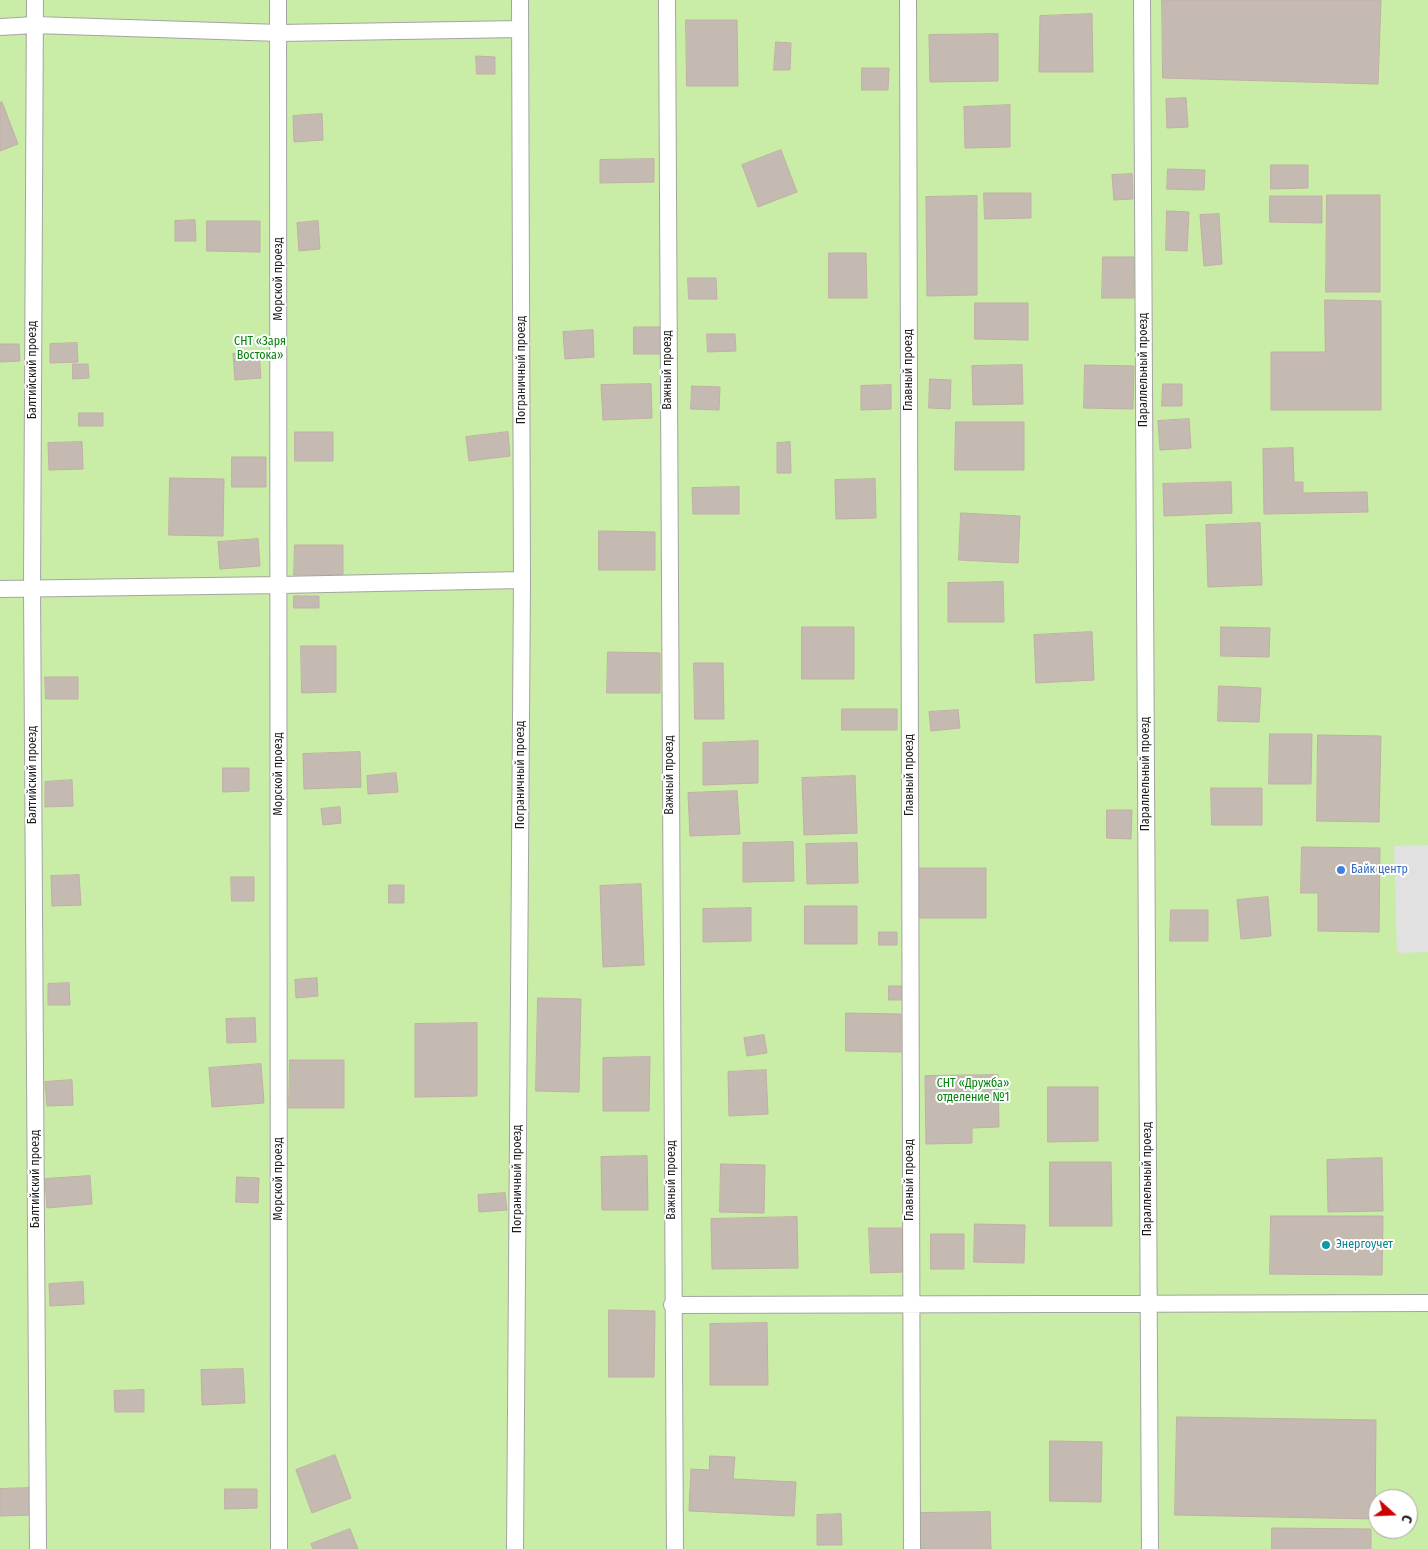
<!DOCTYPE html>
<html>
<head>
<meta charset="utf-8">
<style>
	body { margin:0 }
	#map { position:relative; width:1428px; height:1549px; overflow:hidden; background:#efeae2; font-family:"Fira Sans Condensed",sans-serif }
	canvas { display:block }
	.north { position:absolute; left:1368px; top:1489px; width:50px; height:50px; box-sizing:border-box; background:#fff; border:1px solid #a5a5a5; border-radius:50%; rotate:110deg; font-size:14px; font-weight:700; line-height:20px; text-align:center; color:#1d1d1d }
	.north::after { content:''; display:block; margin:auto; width:18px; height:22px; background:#ca0003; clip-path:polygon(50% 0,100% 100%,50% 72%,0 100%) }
</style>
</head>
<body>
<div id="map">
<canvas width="1428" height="1549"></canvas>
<div class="north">С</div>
</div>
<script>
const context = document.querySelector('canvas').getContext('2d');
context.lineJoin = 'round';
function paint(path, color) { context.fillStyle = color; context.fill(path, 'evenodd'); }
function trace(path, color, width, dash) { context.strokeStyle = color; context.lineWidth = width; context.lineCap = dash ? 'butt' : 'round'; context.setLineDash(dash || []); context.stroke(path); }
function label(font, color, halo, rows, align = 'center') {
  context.font = font + ' "Fira Sans Condensed",sans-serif'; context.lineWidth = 4; context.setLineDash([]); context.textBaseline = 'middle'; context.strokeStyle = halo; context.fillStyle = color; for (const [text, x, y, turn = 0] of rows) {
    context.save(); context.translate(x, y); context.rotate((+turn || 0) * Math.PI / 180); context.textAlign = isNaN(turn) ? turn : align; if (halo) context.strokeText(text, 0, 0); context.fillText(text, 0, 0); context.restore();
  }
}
const grass = new Path2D(`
	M0,0H1428V1549H0ZM1378,1499H1408V1529H1378Z`);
const parking = new Path2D(`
	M1428,845V952L1397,953L1394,846Z`);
const building = new Path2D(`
	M1162,0H1381L1378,84L1163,78Z
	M1092,14L1093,72H1039L1040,16Z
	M686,20H737L738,86H687Z
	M998,34V81L930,82L929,35Z
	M776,42L791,43L790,70H774Z
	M476,56L495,57V74H477Z
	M862,68H889L888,90H862Z
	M1186,98L1188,127L1167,128L1166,99Z
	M2,102L18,144L0,151V103Z
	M1010,105V147L965,148L964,107Z
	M322,114L323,140L294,142L293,116Z
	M781,150L797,192L758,207L742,165Z
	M654,159V182L600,183V160Z
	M1271,165H1308V188L1271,189Z
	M1168,169L1205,170L1204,190L1167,189Z
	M1132,174L1133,199L1114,200L1112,175Z
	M984,193H1031V218L985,219Z
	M1327,195H1380V292H1326Z
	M977,196V295L927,296L926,197Z
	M1270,196H1322V223L1270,222Z
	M1167,211L1189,212L1187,251L1166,250Z
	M1219,214L1222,264L1204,266L1200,215Z
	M195,220L196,241H175V221Z
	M207,221H260V252L207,251Z
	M318,221L320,249L299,251L297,223Z
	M829,253H866L867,298H829Z
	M1103,257H1134V298H1102Z
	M688,278H716L717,299H689Z
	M1325,300L1381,301V410H1271V352H1325Z
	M975,303H1028V340L975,339Z
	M634,327H661V354H634Z
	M593,330L594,357L565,359L563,332Z
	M707,334H735L736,351L708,352Z
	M77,343L78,362L50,363V344Z
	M0,344H19L20,361L0,362Z
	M259,352L261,378L235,380L233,354Z
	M73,364H88L89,378L73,379Z
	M1022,365L1023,404L973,405L972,366Z
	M1085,365L1134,366L1133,409L1084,408Z
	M930,379L951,380L950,409L929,408Z
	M651,384L652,418L603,420L601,385Z
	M1163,384H1182V406H1162Z
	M891,385V409L861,410V386Z
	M692,386L720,387L719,410L691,409Z
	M79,413H103V426H79Z
	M1189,419L1191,448L1160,450L1158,421Z
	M956,422H1024V470H955Z
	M295,432H333V461H295Z
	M508,432L510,456L469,461L466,437Z
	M82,442L83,469L49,470L48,443Z
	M790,442L791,473H777V443Z
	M1293,448L1294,482H1303V493L1367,492L1368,512L1264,514L1263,449Z
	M232,457H266V487H232Z
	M170,478L224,479L223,536L169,535Z
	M875,479L876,518L836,519L835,480Z
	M1231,482L1232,513L1164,516L1163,484Z
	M739,487V514H693L692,488Z
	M961,513L1020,516L1018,563L959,560Z
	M1260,523L1262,585L1208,587L1206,525Z
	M599,531L655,532V570H599Z
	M258,539L260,566L220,569L218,542Z
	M295,545H343V575H294Z
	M1003,582L1004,622H948V583Z
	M294,596H319V608H294Z
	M802,627H854V679H802Z
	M1221,627L1270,628L1269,657L1221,656Z
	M1092,632L1094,680L1036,683L1034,635Z
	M301,646H336V692L302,693Z
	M608,652L660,653V693H607Z
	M694,663H723L724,719H695Z
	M45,677H78V699H46Z
	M1219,686L1261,688L1259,722L1218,721Z
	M842,709H897V730H842Z
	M958,710L960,728L931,731L929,712Z
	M1270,734H1312L1311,784H1269Z
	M1318,735L1381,736L1379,822L1317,821Z
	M758,741V783L703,785V743Z
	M360,752L361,787L304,789L303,754Z
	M223,768H249V791L223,792Z
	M396,773L398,792L368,794L367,776Z
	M855,776L857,833L804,835L802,778Z
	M72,780L73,806L45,807V782Z
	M1211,788H1262V825H1212Z
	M737,791L740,834L690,836L688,793Z
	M340,807L341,823L323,825L321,809Z
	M1107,810H1132L1131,839L1107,838Z
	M793,842L794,881L743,882V843Z
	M857,843L858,883L807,884L806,844Z
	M1302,847L1380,848L1379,932L1318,931V893H1301Z
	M919,868H986V918H919Z
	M79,875L81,905L52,906L51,876Z
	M231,877H254V901H232Z
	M641,884L644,965L603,967L600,886Z
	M389,885H404V903H389Z
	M1268,897L1271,936L1241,939L1237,900Z
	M805,906H857V944H805Z
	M751,908V941L703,942V909Z
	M1171,910H1208V941H1170Z
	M879,932H897V945H879Z
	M317,978L318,996L296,998L295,980Z
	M69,983L70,1005H48V984Z
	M889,986H903V1000H889Z
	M538,998L581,999L579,1092L536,1091Z
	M846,1013L901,1014V1052L846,1051Z
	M255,1018L256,1042L227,1043L226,1019Z
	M477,1023V1096L415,1097V1024Z
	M764,1035L767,1053L747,1056L744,1038Z
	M650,1057L649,1111H603V1058Z
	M290,1060H344V1108H289Z
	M261,1064L264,1103L212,1107L209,1068Z
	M766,1070L768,1114L729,1116L728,1072Z
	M998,1075L999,1127L972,1128V1143L926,1144L925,1076Z
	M72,1080L73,1105L47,1106L45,1082Z
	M1048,1087H1098V1141L1048,1142Z
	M647,1156L648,1210H602L601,1157Z
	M1382,1158L1383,1211L1328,1212L1327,1160Z
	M1050,1162H1111L1112,1226H1050Z
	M721,1164L765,1165L764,1213L720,1212Z
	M90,1176L92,1204L47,1208L45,1179Z
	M237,1177L259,1178L258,1203L236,1202Z
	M505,1193L507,1210L479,1212L478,1195Z
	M1271,1216H1383L1382,1275L1270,1274Z
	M797,1217L798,1268L712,1269L711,1219Z
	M975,1224L1025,1225L1024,1263L974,1262Z
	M869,1228H902L903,1272L871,1273Z
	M931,1234H964V1269H931Z
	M83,1282L84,1304L50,1306L49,1284Z
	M609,1310L655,1311L654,1377H609Z
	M767,1323L768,1385H710V1324Z
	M243,1369L245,1403L202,1405L201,1370Z
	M144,1390V1412H115L114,1391Z
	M1177,1417L1376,1420L1375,1519L1175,1515Z
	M1050,1441L1102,1442L1101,1502L1050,1501Z
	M335,1455L351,1498L312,1513L296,1470Z
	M710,1456L735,1457L733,1479L796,1482L794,1516L689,1511L691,1469L709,1470Z
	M29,1488L30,1515L0,1516V1489Z
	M225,1489H257V1508L225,1509Z
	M990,1512L991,1549H920V1513Z
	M841,1514L842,1545H817V1515Z
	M1272,1528L1371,1529V1549H1272Z
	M350,1529L358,1549H313L311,1544Z`);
const service = new Path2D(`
	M35,0L32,588L38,1549
	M278,0L279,1549
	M667,0L675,1549
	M908,0L912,1549
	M1142,0L1150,1549
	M0,27L35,25L280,33L520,29
	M0,589L279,585L522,580
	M672,1305L1428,1303
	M515,1549L522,580L520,0`);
const markers = [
	[1341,870,5,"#3f7fe0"],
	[1326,1245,5,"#0f9aa8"]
];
const streetNames = [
	["Морской проезд",279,279,-90],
	["Балтийский проезд",33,370,-90],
	["Пограничный проезд",522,370,-90],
	["Важный проезд",668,370,-90],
	["Главный проезд",909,370,-90],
	["Параллельный проезд",1144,370,-90],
	["Морской проезд",279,774,-90],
	["Параллельный проезд",1146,774,-90],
	["Балтийский проезд",33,775,-90],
	["Пограничный проезд",521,775,-90],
	["Важный проезд",670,775,-90],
	["Главный проезд",910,775,-90],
	["Балтийский проезд",36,1179,-90],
	["Морской проезд",279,1179,-90],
	["Пограничный проезд",518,1179,-90],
	["Параллельный проезд",1148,1179,-90],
	["Важный проезд",672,1180,-90],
	["Главный проезд",910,1180,-90]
];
const parkNames = [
	["СНТ «Заря",260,342],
	["Востока»",260,356],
	["СНТ «Дружба»",973,1084],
	["отделение №1",973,1098]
];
const shopNames = [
	["Байк центр",1351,870]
];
const cultureNames = [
	["Энергоучет",1336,1245]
];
paint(grass, '#c9eca6');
paint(parking, '#e1e1e1');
paint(building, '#c4bab2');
trace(building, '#c1b0a4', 1);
trace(service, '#a4a4a4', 18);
trace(service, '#fff', 16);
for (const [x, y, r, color] of markers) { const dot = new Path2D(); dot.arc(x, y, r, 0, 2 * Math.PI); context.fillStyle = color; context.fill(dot); trace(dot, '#fff', 2); }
label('12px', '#1d1d1d', '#fff', streetNames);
label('12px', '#07800f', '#fff', parkNames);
label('12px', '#366cbe', '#fff', shopNames, 'left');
label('12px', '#0d838f', '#fff', cultureNames, 'left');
</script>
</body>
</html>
